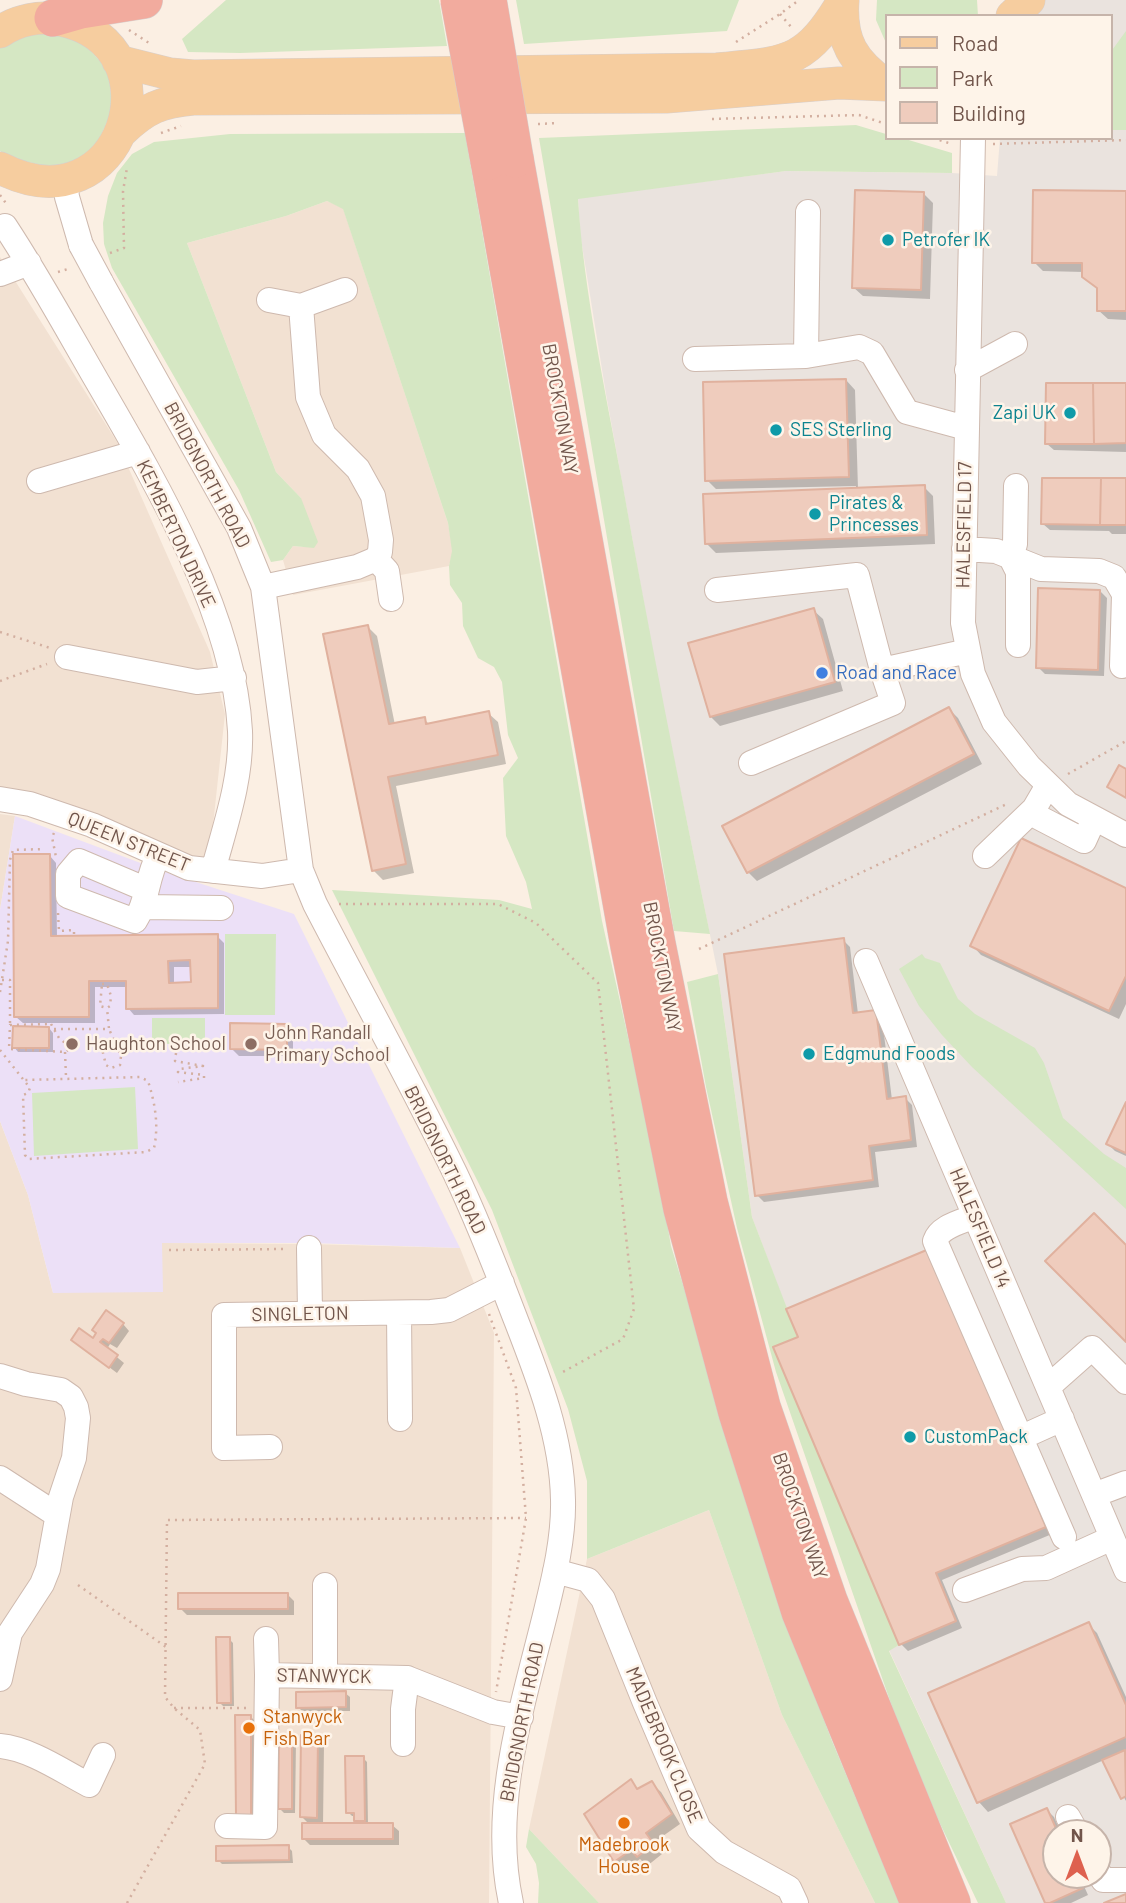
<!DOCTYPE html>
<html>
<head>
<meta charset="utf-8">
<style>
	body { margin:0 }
	#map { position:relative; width:1126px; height:1903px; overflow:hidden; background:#fbefe3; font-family:Barlow,sans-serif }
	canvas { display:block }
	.legend { position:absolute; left:885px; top:14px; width:228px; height:126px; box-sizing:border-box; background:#fef4e9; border:2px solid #c6b4aa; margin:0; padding:9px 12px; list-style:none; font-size:21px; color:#71554b }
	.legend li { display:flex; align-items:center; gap:14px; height:35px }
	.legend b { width:35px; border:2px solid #c6b4aa }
	.north { position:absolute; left:1042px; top:1819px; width:70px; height:70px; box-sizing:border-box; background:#fef4e9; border:2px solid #c6b4aa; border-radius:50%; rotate:0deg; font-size:19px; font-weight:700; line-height:28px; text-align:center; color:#71554b }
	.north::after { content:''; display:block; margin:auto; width:24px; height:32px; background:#de614f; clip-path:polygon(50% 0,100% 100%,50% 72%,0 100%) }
</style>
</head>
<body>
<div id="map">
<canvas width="1126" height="1903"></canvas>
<ul class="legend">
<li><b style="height:9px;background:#f6cd9f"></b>Road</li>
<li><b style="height:19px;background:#d5e7c3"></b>Park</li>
<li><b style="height:19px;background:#efccbd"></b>Building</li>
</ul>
<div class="north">N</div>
</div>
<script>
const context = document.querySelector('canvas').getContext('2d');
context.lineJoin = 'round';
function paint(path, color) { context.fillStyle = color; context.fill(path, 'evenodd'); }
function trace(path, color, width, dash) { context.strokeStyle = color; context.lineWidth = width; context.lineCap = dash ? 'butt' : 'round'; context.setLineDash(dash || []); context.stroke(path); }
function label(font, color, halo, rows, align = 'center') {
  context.font = font + ' Barlow,sans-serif'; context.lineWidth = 5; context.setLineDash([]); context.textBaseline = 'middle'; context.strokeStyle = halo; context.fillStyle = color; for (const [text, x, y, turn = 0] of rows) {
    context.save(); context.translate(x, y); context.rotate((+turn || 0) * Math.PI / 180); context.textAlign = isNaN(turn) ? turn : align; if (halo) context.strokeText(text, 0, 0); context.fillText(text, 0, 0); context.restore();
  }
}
const residential = new Path2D(`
	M327,201L343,208L448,523L453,551L449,566L293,595L283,560L293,546L303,547L301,498L276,472L187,243L286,216Z
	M0,257L117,442L210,652L225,714L209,862L32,797L0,790Z
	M0,814L15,816L0,910Z
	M0,1121L28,1195L53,1293L161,1243L309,1244L460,1248L494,1333L489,1903H0Z
	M709,1510L782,1715L875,1903H599L529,1829L587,1559Z`);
const industrial = new Path2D(`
	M1035,0H1126V1903H1006L889,1650L899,1645L773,1347L797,1337L752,1217L718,974L658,681L606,394L580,233L578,198L786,171L952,173L997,176L1000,138H1110V16H1037ZM1056,1833H1098V1875H1056Z`);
const education = new Path2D(`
	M15,816L162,871L294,914L460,1248L310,1243H162L163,1292L53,1293L28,1195L0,1121V910Z`);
const green = new Path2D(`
	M226,0H439L447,46L240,53L188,52L182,39Z
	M516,0H739L727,31L524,44Z
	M877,0H977L978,16H886V43L876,20Z
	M45,31L82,41L108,70L113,109L97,144L76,161L50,167L10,158L0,151V48L18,36Z
	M1126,31V130H1110V53Z
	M856,125L886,134V138H902L952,153V173L786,171L578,199C584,292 605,389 622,481C649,633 679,784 710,934L674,931L539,138Z
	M465,133L602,921L658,1171L671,1246L786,1619L832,1741L900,1903H875L782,1715L709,1510L587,1559V1481L568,1409L492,1210L332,890L499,900L532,909L526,882L506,836L503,778L518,758L508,735L502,682L494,667L478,658L463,626L462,603L450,585L449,566L452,551L448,523L343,209L327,201L286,216L187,243L276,472L301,498L318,542L314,548L293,546L283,560L271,562L239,490L112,268L104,244L103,223L108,196L117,173L132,154L154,142L230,134Z
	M225,934H276L275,1015H225Z
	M922,954L925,958L940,963L958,999L975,1014L1035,1048L1044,1063L1063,1118L1104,1154L1126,1168V1209L972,1067L942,1035L919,1006L899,969Z
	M718,974L752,1217L798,1337L774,1348L899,1645L889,1651L1006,1903H978L913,1767L776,1372L737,1228L706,1087L687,982Z
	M152,1018H205V1044H152Z
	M135,1087L138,1149L34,1156L32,1093Z
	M529,1829L599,1903H538L539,1883L536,1864L526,1847Z`);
const shadow = new Path2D(`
	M1126,193V320L1108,319L1098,310L1099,289L1084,276V272L1043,271L1034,262Z
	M924,194L933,203L930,299L863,296L853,287Z
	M846,380L855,390L858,489L924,487L933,496L935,544L716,553L706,543L856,489V486L716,489L707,480Z
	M1126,385V452L1054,450L1047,444Z
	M1126,480V534H1112L1109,531L1050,530L1043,524Z
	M1100,591L1107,598L1104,676L1045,674L1038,667Z
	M813,610L823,619L843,691L720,726L711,717Z
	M367,626L377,636L395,725L424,719L430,725L488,713L498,722L506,764L396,786L414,873L383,880L374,871Z
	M949,709L958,718L982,764L757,881L748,872Z
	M50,856L56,863L57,938L217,936L224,943V1014L134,1015L128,1008L127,987H95V1023H23L16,1017ZM174,967H192V984L174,985Z
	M1126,890V1004L1119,1019L981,955L972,945Z
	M843,940L850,947L858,1014L882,1018L892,1100L905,1098L912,1105L917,1147L875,1152L879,1187L764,1202L757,1195Z
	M287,1025L293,1032V1056H239L232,1049Z
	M49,1028L53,1033V1052H18L14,1047Z
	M1126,1106V1156L1115,1151L1108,1144Z
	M928,1251L1052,1534L942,1580L962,1628L908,1651L901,1644L800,1338Z
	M123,1324L129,1331L117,1348L110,1344L107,1349L124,1363L117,1373L73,1340H94L98,1334Z
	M287,1594L294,1601V1615H187L180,1608Z
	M1088,1624L1097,1633L1126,1697V1750L1124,1751L1126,1753V1801L1104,1760L988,1812L979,1802L930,1694Z
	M229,1639L233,1643L234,1706H223L219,1702Z
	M345,1693L350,1697V1711H302L298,1707Z
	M250,1716L257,1723V1823H244Z
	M292,1737L296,1741L295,1813H284L280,1809Z
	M317,1737L324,1744L323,1825H359L356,1821V1816H352L348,1812L363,1758L367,1762L368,1825H392L399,1831V1845H310L304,1839L310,1825L302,1817Z
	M631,1781L639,1790L651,1783L661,1792L680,1824L653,1843L662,1854L647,1866L640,1859L625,1870L615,1861Z
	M1047,1810L1054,1817L1061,1833H1056V1875H1079L1088,1895L1071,1903H1047Z
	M288,1847L292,1851L293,1863L222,1864L218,1860Z`);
const building = new Path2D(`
	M855,190L924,192L921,290L852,288Z
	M1033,190L1126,191V311H1097V288L1082,277V263H1032Z
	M846,379L849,477L705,481L703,382Z
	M1046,383H1093L1094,444H1045Z
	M1093,383H1126V443L1094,444Z
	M1042,478H1101L1100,525L1041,524Z
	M1101,478H1126V525H1100Z
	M925,485L927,535L705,544L703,494Z
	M1038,588L1100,590L1098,670L1036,668Z
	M814,608L835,682L710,717L688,643Z
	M368,625L389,724L425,717L426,724L489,711L498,755L388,777L406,864L372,871L323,634Z
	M949,707L974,754L747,873L722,826Z
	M1119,765L1126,769V798L1107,787Z
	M1021,838L1126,888V976L1109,1011L970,946Z
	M13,854H50L51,936L218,934V1008L126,1009V981H89V1017H14ZM190,960L191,982L169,983L168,961Z
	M844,938L853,1013L876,1010L887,1099L906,1096L911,1140L869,1146L873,1180L755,1196L724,954Z
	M230,1023L287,1024V1050L230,1049Z
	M13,1026L49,1027V1048H12Z
	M1126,1102V1153L1106,1144Z
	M1094,1213L1126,1245V1342L1045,1261Z
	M929,1249L1046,1527L936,1573L956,1621L899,1645L773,1347L798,1337L786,1309Z
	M106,1310L124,1323L109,1343L103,1339L100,1342L118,1355L109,1368L71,1340L79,1328L93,1338L96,1333L92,1330Z
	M178,1593H288V1609H178Z
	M1089,1622L1126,1705V1737L977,1803L928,1693Z
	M216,1637H230L231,1703H217Z
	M346,1691V1707L296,1708V1692Z
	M235,1715H251V1816H236Z
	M279,1735H292V1809H278Z
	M301,1735L318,1736L317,1818L300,1817Z
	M1125,1750L1126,1796L1121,1799L1102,1760Z
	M345,1756H364L365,1821H354V1813H346Z
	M631,1779L637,1789L652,1781L672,1814L646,1833L654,1844L637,1857L631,1850L614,1862L584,1814Z
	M1047,1808L1058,1833H1056V1875H1077L1083,1888L1050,1903H1045L1010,1824Z
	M302,1823H393V1839H302Z
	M289,1845V1860L216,1861V1846Z
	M1126,1894V1903H1104Z`);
const path = new Path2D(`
	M780,14L792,28
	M129,30L149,43
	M736,42L780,14L799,0
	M712,119L859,115L886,124
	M538,124L559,123
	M161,133L181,126
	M933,138L952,144
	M993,144L1126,140
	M0,195L8,206
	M110,253L124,248L123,191L127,168
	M58,272L71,268
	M0,632L50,648
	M0,681L47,664
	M1068,774L1126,741
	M54,833L52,837L56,857
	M339,904H498L536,923L598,983L634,1309L623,1339L561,1373
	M58,913L59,931L74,930V936
	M699,949L1009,803
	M2,980H10V1025
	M102,984H107L111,996L110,1006L107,1008L100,1006Z
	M0,992L8,941L10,860L13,850L44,849
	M51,1024L59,1038L71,1048L65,1052L9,1049L10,1025Z
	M54,1029H109L107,1008
	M101,1045L106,1065L111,1068L120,1065L121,1056L109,1029
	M0,1050L30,1088L28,1093L23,1095L25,1155L28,1159L146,1152L154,1148C159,1125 155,1103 148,1081L140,1077L25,1080
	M65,1052L66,1077
	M176,1053L175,1061L203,1066L179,1069L178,1072L204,1075V1078L178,1082
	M169,1250L288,1249
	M489,1314L516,1388L526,1518L496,1692
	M78,1585L166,1647
	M174,1708H247
	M127,1903L205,1764L200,1730L174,1708L165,1697L167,1520L526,1518`);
const minor = new Path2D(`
	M973,138L963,623L973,674L994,722L1029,766L1068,804L1126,835
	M65,179L67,197L81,245
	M5,226C38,276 67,329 97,381C155,481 234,614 240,731C242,779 225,826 213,871
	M0,274L29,263
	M101,282L239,528L263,587L301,870L315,904C361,993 411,1082 455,1173C477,1219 496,1268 514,1315C537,1374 562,1436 563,1500C564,1538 554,1578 545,1615C522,1708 490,1807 511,1903
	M269,300L301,306L345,290
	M301,306L308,397L324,435L358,469L373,496L381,540L380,552L376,559
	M806,356L808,212
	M695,359L806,356L859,347L872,353L907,412L966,428
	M967,370L1015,344
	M39,481L138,452
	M1016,486L1015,544L1011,558L1018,572V645
	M964,549L996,551L1041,569L1099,571L1114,577L1124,594L1122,666
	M376,559L387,571L391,599
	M263,587L357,567L376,559
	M717,590L857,575L882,670L968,651
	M67,657L197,682L234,678
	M751,763L893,703L882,670
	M0,799L30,804L92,825L189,868L262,876L301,870
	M1034,809L1038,817L1084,841L1094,819
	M985,856L1034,809L1048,785
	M145,889L79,861L68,874V896L135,921C148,901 146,879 158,856
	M144,907L221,908
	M866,961L1126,1570
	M975,1216C962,1222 940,1226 935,1241L1064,1537
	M309,1248L310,1313
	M399,1313L400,1419
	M0,1376L26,1384L61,1390L71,1397L76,1407L78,1418L74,1458L61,1497L48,1569L42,1584L10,1633L0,1679
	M1048,1387L1092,1348L1126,1382
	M1020,1438L1062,1419
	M270,1447L224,1448V1315L431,1312L449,1310L502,1283
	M0,1478L57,1515
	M1094,1495L1126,1483
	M555,1571L588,1580L603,1599L645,1703L699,1829L724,1852L789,1888L796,1903
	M325,1585V1676
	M965,1590L1022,1569L1046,1568L1112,1538
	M266,1639L267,1675
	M403,1744V1709L407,1678
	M0,1746C31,1749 62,1771 89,1785L103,1755
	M1068,1817L1077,1833
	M227,1826L265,1827L267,1675L407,1678L493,1712L521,1717
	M1098,1871L1103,1880H1126`);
const major = new Path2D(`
	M843,0C840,41 853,62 886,85
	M1012,16L1029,0
	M0,32C17,20 41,15 61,20C181,45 124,232 0,168
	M118,61L170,74L193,76L717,69C787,62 805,65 843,1
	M122,131C146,108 161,102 193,99L666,97L839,83L886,85`);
const highway = new Path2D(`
	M53,18L81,10L144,0
	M515,159L657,944L709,1202L762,1407L829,1601L952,1903
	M489,161L629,946L682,1209L737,1413L800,1612L919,1903`);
const minorBridge = new Path2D(`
	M81,245L101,282`);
const highwayBridge = new Path2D(`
	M459,0L489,161
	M488,0L515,159`);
const markers = [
	[888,240,7,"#0f9aa8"],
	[1070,413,7,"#0f9aa8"],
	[776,430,7,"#0f9aa8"],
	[815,514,7,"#0f9aa8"],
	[822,673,7,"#3f7fe0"],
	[72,1044,7,"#8d6e63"],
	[251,1044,7,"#8d6e63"],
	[809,1054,7,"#0f9aa8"],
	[910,1437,7,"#0f9aa8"],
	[249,1728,7,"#e8710a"],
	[624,1823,7,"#e8710a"]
];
const cultureNames = [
	["Petrofer IK",902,240],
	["Zapi UK",1056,413,"right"],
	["SES Sterling",790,430],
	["Pirates &",829,503],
	["Princesses",829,525],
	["Edgmund Foods",823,1054],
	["CustomPack",924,1437]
];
const streetNames = [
	["BROCKTON WAY",560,409,80],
	["BRIDGNORTH ROAD",207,475,62],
	["HALESFIELD 17",964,525,-89],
	["KEMBERTON DRIVE",176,534,65],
	["QUEEN STREET",129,842,22],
	["BROCKTON WAY",662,967,79],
	["BRIDGNORTH ROAD",445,1160,64],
	["HALESFIELD 14",980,1228,67],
	["SINGLETON",300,1314,-1],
	["BROCKTON WAY",800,1516,71],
	["STANWYCK",324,1676,1],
	["BRIDGNORTH ROAD",522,1722,-79],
	["MADEBROOK CLOSE",664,1745,67]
];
const shopNames = [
	["Road and Race",836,673]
];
const educationNames = [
	["John Randall",265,1033],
	["Primary School",265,1055],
	["Haughton School",86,1044]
];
const foodNames = [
	["Stanwyck",263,1717],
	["Fish Bar",263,1739],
	["Madebrook",624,1845,"center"],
	["House",624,1867,"center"]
];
paint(residential, '#f2e1d2');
paint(industrial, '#eae3de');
paint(education, '#ece0f7');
paint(green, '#d5e7c3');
paint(shadow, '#0003');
paint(building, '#efccbd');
trace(building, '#e0b19e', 2);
trace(minor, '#ceb9ae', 26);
trace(major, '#d7cfcd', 33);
trace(highway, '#d7cfcd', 38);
trace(path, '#d3afa0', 2.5, [2, 5]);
trace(minor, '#fff', 24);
trace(major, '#f6cd9f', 32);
trace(highway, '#f2ab9e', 37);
trace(minorBridge, '#ceb9ae', 26, []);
trace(highwayBridge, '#d7cfcd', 38, []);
trace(minorBridge, '#fff', 24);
trace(highwayBridge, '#f2ab9e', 37);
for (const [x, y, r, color] of markers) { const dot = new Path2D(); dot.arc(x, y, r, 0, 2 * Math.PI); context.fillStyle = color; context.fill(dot); trace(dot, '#fef4e9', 2.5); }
label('19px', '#0d838f', '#fef4e9', cultureNames, 'left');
label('19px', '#71554b', '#fef4e9', streetNames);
label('19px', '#366cbe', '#fef4e9', shopNames, 'left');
label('19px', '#785e54', '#fef4e9', educationNames, 'left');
label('19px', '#c56008', '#fef4e9', foodNames, 'left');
</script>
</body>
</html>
